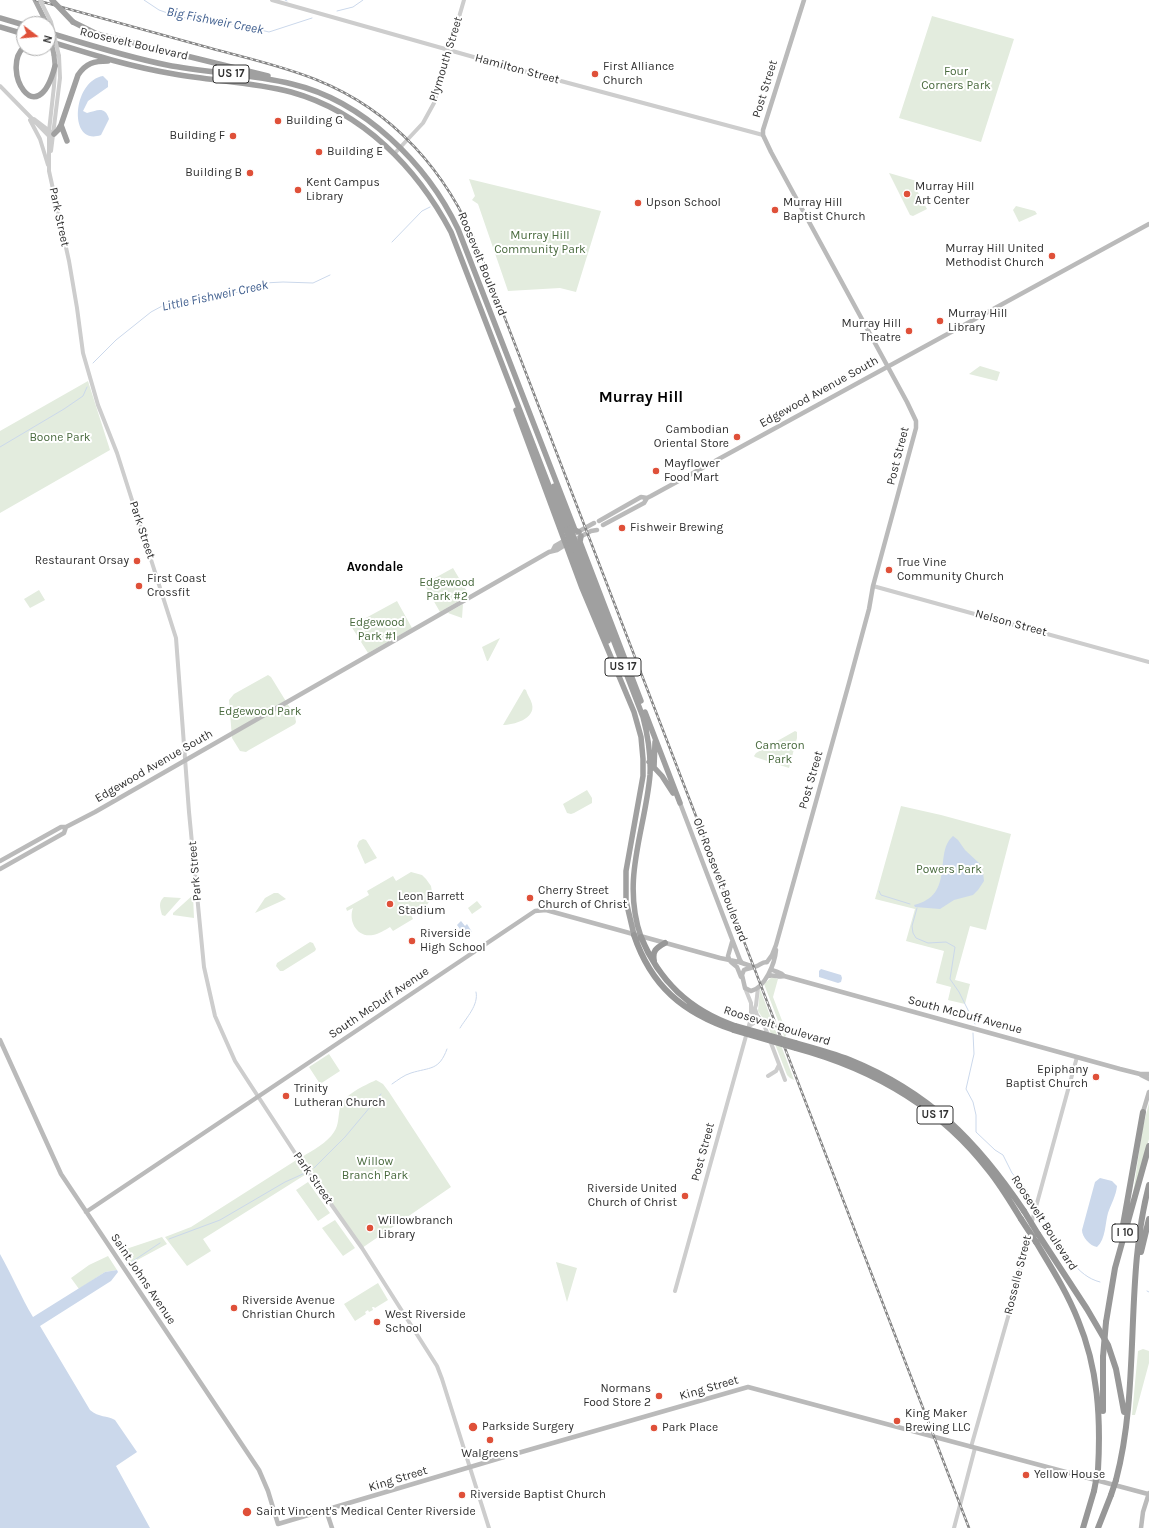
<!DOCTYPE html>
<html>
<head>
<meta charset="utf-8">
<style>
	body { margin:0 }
	#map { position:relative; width:1149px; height:1528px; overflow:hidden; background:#fff; font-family:Karla,sans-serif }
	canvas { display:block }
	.north { position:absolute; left:16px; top:16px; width:40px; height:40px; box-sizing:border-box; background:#fff; border:1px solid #acacac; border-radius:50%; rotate:106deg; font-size:11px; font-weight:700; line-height:16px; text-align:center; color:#303030 }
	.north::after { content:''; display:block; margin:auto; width:14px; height:18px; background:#df5039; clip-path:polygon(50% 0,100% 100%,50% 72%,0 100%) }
</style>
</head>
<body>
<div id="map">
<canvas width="1149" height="1528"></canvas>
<div class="north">N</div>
</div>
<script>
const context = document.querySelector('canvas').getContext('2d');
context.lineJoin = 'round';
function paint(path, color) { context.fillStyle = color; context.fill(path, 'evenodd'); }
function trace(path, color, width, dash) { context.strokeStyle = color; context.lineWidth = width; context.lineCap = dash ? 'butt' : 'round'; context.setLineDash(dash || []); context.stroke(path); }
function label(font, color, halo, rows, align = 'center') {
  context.font = font + ' Karla,sans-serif'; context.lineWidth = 4; context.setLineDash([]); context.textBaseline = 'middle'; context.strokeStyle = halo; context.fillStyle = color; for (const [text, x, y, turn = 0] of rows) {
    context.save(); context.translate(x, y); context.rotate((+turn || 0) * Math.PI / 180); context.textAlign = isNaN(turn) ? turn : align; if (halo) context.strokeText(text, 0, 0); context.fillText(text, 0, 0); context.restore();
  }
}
const green = new Path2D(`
	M932,16L1014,39L981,142L899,118Z
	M889,173L920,182L914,185L927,209L913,216L910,215Z
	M469,179L601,211L576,292L560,288L508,291L478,204L472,200L475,196Z
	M1016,206L1035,211L1037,214L1019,222L1013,210Z
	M980,366L1000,372L997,381L969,374Z
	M88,381L110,450L0,513V431Z
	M453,568L469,595L440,612L424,584Z
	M39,590L45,600L30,608L24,599Z
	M397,601L412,628L368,653L351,626Z
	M463,604L462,618L448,613L449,612Z
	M500,638L488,661H487L482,647Z
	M268,675L271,677L295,716L296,722L295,724L249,750L246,752L240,751L232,738L229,700L234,694Z
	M524,689L526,690C527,695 531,699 532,704C536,719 513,725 503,725Z
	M795,731L797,732V738L789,768L755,757L754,756L756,753Z
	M587,790L592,798V803L574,813L571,814L567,813L563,804Z
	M901,806L941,815L1011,834L986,930L970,926L955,980L970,984L965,1004L948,1000L951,987L936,983L944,951L906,941L915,909L875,899Z
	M363,839L366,840L377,858L365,864L357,846L359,841Z
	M411,872L422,875L426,879L431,886L432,892L431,898L427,905L411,915L413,919L393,931L390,927C385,930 379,934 373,935C357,938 348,921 353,908L347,911L346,908L369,895L367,891L393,876L396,881Z
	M274,893H278L286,899L255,913L265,898Z
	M193,895L194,918L173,915V913Z
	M164,897L181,898L165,916L162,915C160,908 158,902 164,897Z
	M477,901L482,907L472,914L468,908Z
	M310,942L313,943L316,949L315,951L283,971H280L276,966L277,963Z
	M772,977L778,979L773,997L786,1031H788L785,1037L784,1036L764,984Z
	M760,989L794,1080L790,1078L787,1075L768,1026L758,1011Z
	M329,1054L340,1071L320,1084L309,1067Z
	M376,1080L383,1084L389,1092L451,1187L362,1248L302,1157C313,1150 327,1143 334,1132C339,1125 338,1116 340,1108C344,1094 364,1086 376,1080Z
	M1149,1103V1139L1132,1201L1142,1131Z
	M298,1159L308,1173L203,1239L211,1251L187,1266L165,1237L191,1227Z
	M308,1182L330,1213L318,1221L296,1190Z
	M335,1220L355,1248L343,1256L322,1228Z
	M162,1237L167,1244L128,1265L119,1253L126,1249Z
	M108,1256L117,1270L105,1272L79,1289L71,1278L89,1265Z
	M556,1262L577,1268L567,1302Z
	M378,1283L388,1300L375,1308L374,1307H372L373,1310L369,1312L368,1310L365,1312L366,1314L355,1321L344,1304Z
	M1143,1349L1149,1351V1363L1135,1415H1132L1138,1351Z`);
const water = new Path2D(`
	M103,76L108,81V87L88,101L83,111L87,113C96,111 105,105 109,119L101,135C68,147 72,81 103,76Z
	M953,836L958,840L965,850L980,864L983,872L984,881L978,890L973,895L954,900L940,909L915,907L914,905C956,895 933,853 953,836Z
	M461,921L465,926L467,924L472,932L463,938L458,931L460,929L457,925Z
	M821,969L841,975L842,978L841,982L838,983L819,977V971Z
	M1100,1178L1112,1181L1117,1186C1116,1196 1111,1204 1108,1213C1105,1223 1106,1239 1097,1247C1090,1246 1082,1237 1082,1230L1095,1182Z
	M0,1254C12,1275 21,1297 33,1317L105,1272L117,1270L118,1272L111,1281L40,1326L90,1410C99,1418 107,1415 115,1420L137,1452L116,1466L150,1528H0Z`);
const stream = new Path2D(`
	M144,0L159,10L176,16L209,23L240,25L269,32L312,18
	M285,0L287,1
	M337,11L353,7L363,0
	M392,242L422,211L430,207
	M93,363L116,340L151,312L164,305L239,292L264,283L283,282L313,283L330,275
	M0,447L64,409L83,396L87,387
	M879,891L881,895L910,904
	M917,908L912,926L913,933L916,938L928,943L946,942L955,947L950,979L959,992L975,1024
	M460,1028C466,1018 479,1005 476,992
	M973,1033L974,1054L966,1089L973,1102L976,1115V1132L995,1150L1003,1155L1012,1173L1027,1190L1029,1200L1033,1203
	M392,1084C398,1080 404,1075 411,1073C430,1067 439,1071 447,1049
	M314,1168L345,1137L381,1094
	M1038,1208C1042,1217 1047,1224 1052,1232C1065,1251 1076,1276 1100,1282
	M169,1239L220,1220L285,1182L303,1174
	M127,1265L160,1243
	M1147,1291L1149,1292`);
const tertiary = new Path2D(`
	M272,0L516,69L763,135
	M55,70L54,86L49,131V171L69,261L77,308L83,353L98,405L117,453L176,638L189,812L204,967L215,1016L235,1061L246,1078L297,1156L362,1248L437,1366L442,1379L489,1528
	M0,86L50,137
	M34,119L51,132
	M30,120L40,139L48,165
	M51,151L60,78L59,56
	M394,154L423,123L434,103L464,0
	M873,586L1149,662
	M745,988L751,1003V1015
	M755,1009L757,1015L763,1022L785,1080
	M749,1026L757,1021L764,1024
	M768,1076L776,1071L779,1065
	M1031,1225L1077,1057
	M675,1291L751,1018L756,1005L758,988
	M971,1447L1008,1317L1030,1231
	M954,1528L975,1448`);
const secondary = new Path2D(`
	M599,521L641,497L647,498
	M603,525L644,503L647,498L651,496L1149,224
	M576,533L594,523
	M578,538L591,531L597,530
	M553,550L555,546L567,539
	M680,803L740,960L742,963
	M0,861L61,827H66L95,812L549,552L557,550L568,543
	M0,869L64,833L66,827
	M730,961L728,956L732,942
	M731,962L737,967L741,977
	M767,962L772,955L776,945L849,683L869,609L873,586L916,428V421L907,402L771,152L763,135V130L804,0
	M767,962C762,962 761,964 757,966C753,968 748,968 744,970L742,975L745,988L751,991C765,988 775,963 776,950
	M771,969C775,972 781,972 784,976
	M768,976C774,974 779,978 784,976L1120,1069L1140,1074H1149
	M0,1040L61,1174L259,1470L268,1491L278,1524L514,1454
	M1141,1075L1149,1079
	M1143,1112L1149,1092
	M86,1212L535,911L546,910L720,958L739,962L754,967
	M518,1453L748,1387L1148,1494
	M326,1510L332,1528
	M1141,1528L1143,1512L1149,1493`);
const primary = new Path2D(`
	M35,0L47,24
	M54,55L55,66`);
const trunk = new Path2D(`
	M0,18L24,25
	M73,22L97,34L268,76
	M0,27L24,34
	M50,33C89,45 127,57 167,65C208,73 251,74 292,84C364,101 427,164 458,229L575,530L579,532
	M48,41C90,54 131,67 174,74C213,81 253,82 291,92C363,112 417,168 451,232L566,530
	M24,47C0,69 37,135 55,66
	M61,125L67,141
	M54,134L58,130L61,125L78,75C86,63 94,61 108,61
	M516,410L582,588L634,712L641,737L643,759V776L626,871V901L634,935
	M554,486L570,528
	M581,536L580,542L641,701
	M578,548L643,717C648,736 651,755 650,775C645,831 621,879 641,937
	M573,550L608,641
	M645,712L680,803
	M649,762L662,776L673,793
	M654,768L655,742`);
const motorway = new Path2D(`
	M634,935C651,986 683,1013 734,1030
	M641,937C659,981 689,1010 735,1026
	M654,961C652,951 656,948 665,943
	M795,1043C813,1048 832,1053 850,1060C929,1092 977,1141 1024,1211
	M796,1048C874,1069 940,1107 989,1171C1001,1186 1011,1203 1021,1219
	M1123,1225L1143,1112
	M1038,1234L1087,1309L1108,1345L1116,1369L1124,1412
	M1036,1242C1051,1267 1067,1292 1078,1320C1098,1368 1101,1418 1098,1470
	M1141,1252L1149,1219
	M1106,1322L1115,1268L1149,1146
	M1103,1411V1357
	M1116,1480C1141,1385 1124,1280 1149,1185
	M1083,1528L1094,1491
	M1098,1528L1111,1495`);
const rail = new Path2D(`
	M36,0C94,16 152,32 210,48C246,58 283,66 317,80C394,111 447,172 478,248L969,1528`);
const tertiaryBridge = new Path2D(`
	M40,0L51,22L59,56`);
const primaryBridge = new Path2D(`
	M48,28L54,55`);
const trunkBridge = new Path2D(`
	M52,0L73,22
	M570,528L578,548
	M566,530L573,550`);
const motorwayBridge = new Path2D(`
	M735,1026L795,1043
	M734,1030L796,1048
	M1024,1211L1038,1234
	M1021,1219L1036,1242
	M1103,1357L1106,1322
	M1094,1491L1098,1470
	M1111,1495L1116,1480`);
const markers = [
	[595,74,4,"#df5039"],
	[278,121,4,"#df5039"],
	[233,136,4,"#df5039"],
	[319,152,4,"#df5039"],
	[250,173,4,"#df5039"],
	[298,190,4,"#df5039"],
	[907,194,4,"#df5039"],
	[638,203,4,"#df5039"],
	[775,210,4,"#df5039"],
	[1052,256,4,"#df5039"],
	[940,321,4,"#df5039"],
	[909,331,4,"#df5039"],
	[737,437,4,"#df5039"],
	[656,471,4,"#df5039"],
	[622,528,4,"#df5039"],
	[137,561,4,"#df5039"],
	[889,570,4,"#df5039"],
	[139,586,4,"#df5039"],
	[530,898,4,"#df5039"],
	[390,904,4,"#df5039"],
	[412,941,4,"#df5039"],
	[1096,1077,4,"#df5039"],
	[286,1096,4,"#df5039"],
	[685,1196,4,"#df5039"],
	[370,1228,4,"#df5039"],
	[234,1308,4,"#df5039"],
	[377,1322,4,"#df5039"],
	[659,1396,4,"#df5039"],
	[897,1421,4,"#df5039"],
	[473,1427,5,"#df5039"],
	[654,1428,4,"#df5039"],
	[490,1440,4,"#df5039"],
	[1026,1475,4,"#df5039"],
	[462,1495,4,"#df5039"],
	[247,1512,5,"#df5039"]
];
const shields = [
	[231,74,36],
	[623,667,36],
	[935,1115,36],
	[1125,1233,26]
];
const shieldNames = [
	["US 17",231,74],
	["US 17",623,667],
	["US 17",935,1115],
	["I 10",1125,1233]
];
const streetNames = [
	["Roosevelt Boulevard",134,44,13],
	["Plymouth Street",446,59,-73],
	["Hamilton Street",517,69,15],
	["Post Street",765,89,-73],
	["Park Street",59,217,78],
	["Roosevelt Boulevard",482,264,68],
	["Edgewood Avenue South",819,392,-29],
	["Post Street",898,456,-76],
	["Park Street",142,530,72],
	["Nelson Street",1011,623,15],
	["Edgewood Avenue South",154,766,-30],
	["Post Street",811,780,-74],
	["Park Street",195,871,-95],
	["Old Roosevelt Boulevard",720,880,69],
	["South McDuff Avenue",379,1003,-34],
	["South McDuff Avenue",965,1015,15],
	["Roosevelt Boulevard",777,1026,17],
	["Post Street",703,1152,-75],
	["Park Street",313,1178,55],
	["Roosevelt Boulevard",1044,1223,57],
	["Rosselle Street",1018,1275,-76],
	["Saint Johns Avenue",143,1279,56],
	["King Street",709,1388,-16],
	["King Street",398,1479,-17]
];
const poiNames = [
	["First Alliance",603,67],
	["Church",603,81],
	["Building G",286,121],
	["Building F",225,136,"right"],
	["Building E",327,152],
	["Building B",242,173,"right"],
	["Kent Campus",306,183],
	["Library",306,197],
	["Murray Hill",915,187],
	["Art Center",915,201],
	["Upson School",646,203],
	["Murray Hill",783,203],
	["Baptist Church",783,217],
	["Murray Hill United",1044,249,"right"],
	["Methodist Church",1044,263,"right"],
	["Murray Hill",948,314],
	["Library",948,328],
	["Murray Hill",901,324,"right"],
	["Theatre",901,338,"right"],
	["Cambodian",729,430,"right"],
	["Oriental Store",729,444,"right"],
	["Mayflower",664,464],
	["Food Mart",664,478],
	["Fishweir Brewing",630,528],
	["Restaurant Orsay",129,561,"right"],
	["True Vine",897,563],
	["Community Church",897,577],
	["First Coast",147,579],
	["Crossfit",147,593],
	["Cherry Street",538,891],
	["Church of Christ",538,905],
	["Leon Barrett",398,897],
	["Stadium",398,911],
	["Riverside",420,934],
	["High School",420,948],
	["Epiphany",1088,1070,"right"],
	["Baptist Church",1088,1084,"right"],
	["Trinity",294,1089],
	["Lutheran Church",294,1103],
	["Riverside United",677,1189,"right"],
	["Church of Christ",677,1203,"right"],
	["Willowbranch",378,1221],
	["Library",378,1235],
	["Riverside Avenue",242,1301],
	["Christian Church",242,1315],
	["West Riverside",385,1315],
	["School",385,1329],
	["Normans",651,1389,"right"],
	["Food Store 2",651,1403,"right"],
	["King Maker",905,1414],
	["Brewing LLC",905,1428],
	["Parkside Surgery",482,1427],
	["Park Place",662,1428],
	["Walgreens",490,1454,"center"],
	["Yellow House",1034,1475],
	["Riverside Baptist Church",470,1495],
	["Saint Vincent's Medical Center Riverside",256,1512]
];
const parkNames = [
	["Four",956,72],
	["Corners Park",956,86],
	["Murray Hill",540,236],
	["Community Park",540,250],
	["Boone Park",60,438],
	["Edgewood",447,583],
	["Park #2",447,597],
	["Edgewood",377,623],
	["Park #1",377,637],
	["Edgewood Park",260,712],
	["Cameron",780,746],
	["Park",780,760],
	["Powers Park",949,870],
	["Willow",375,1162],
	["Branch Park",375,1176]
];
const waterNames = [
	["Big Fishweir Creek",215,21,11],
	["Little Fishweir Creek",215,296,-12]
];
const neighbourhoodNames = [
	["Avondale",375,567]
];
const districtNames = [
	["Murray Hill",641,397]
];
paint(green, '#e3ecde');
paint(water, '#cbd8eb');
trace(stream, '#cbd8eb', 1);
trace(tertiary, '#cdcdcd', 4);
trace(secondary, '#bababa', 4.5);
trace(primary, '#a8a8a8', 5);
trace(trunk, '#a0a0a0', 5.5);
trace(motorway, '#979797', 6);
trace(rail, '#858585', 2.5);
trace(rail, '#fff', 1, [3]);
trace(tertiaryBridge, '#cdcdcd', 4);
trace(primaryBridge, '#a8a8a8', 5);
trace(trunkBridge, '#a0a0a0', 5.5);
trace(motorwayBridge, '#979797', 6);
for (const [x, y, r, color] of markers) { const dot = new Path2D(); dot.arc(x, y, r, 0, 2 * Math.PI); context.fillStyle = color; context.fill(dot); trace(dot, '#fff', 1.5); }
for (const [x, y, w] of shields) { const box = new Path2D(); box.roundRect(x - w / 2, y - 9, w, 18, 3); context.fillStyle = '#fff'; context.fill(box); trace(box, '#303030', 1); }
label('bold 11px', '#303030', null, shieldNames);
label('12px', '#303030', '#fff', streetNames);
label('12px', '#303030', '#fff', poiNames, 'left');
label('12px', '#496a3e', '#fff', parkNames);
label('italic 13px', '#405f8f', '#fff', waterNames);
label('bold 13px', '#000', '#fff', neighbourhoodNames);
label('bold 16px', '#000', '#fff', districtNames);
</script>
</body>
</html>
